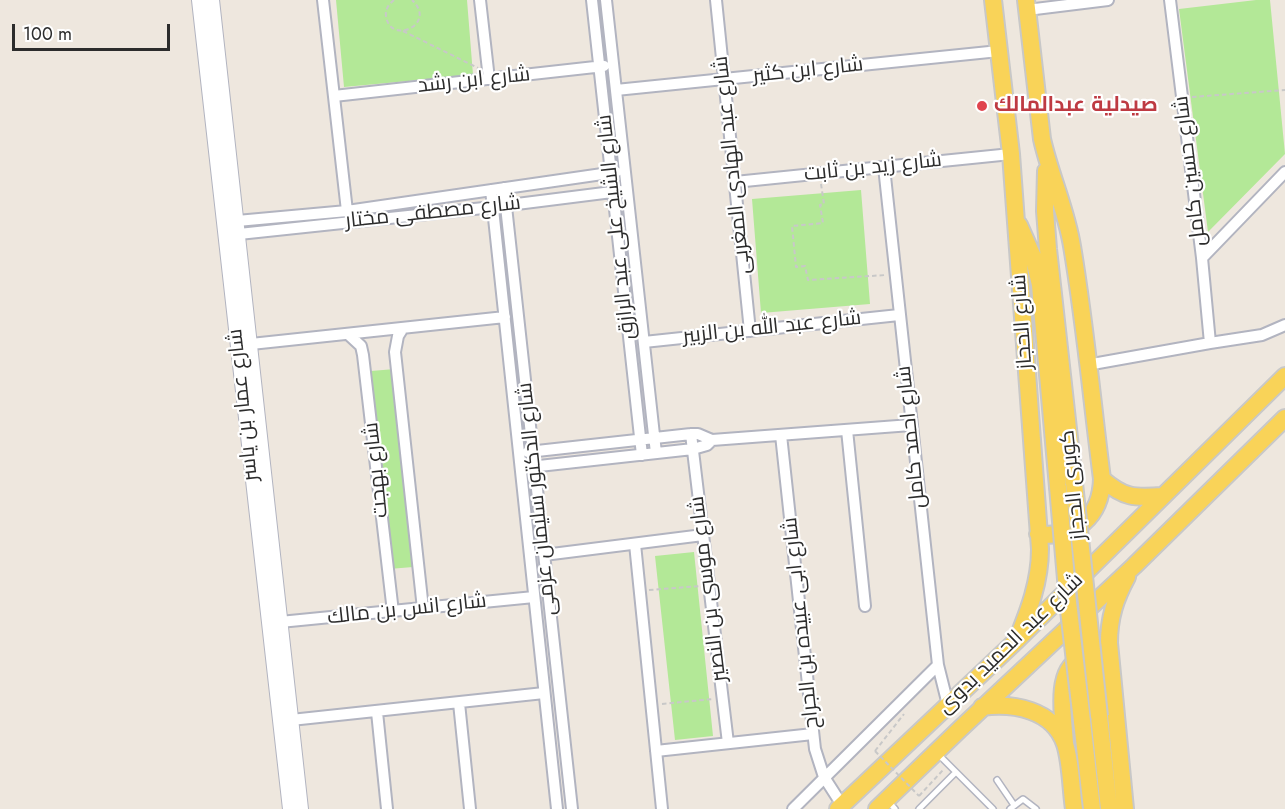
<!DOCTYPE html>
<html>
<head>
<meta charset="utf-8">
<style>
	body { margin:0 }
	#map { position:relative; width:1285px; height:809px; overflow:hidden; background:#eee7de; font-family:Jost,sans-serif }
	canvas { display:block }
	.scale { position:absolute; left:12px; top:24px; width:158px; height:27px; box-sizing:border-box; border:3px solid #2c2c2c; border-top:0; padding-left:8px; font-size:18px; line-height:21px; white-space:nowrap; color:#2c2c2c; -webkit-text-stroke:4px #fff; paint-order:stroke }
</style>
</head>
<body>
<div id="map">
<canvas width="1285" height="809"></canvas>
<div class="scale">100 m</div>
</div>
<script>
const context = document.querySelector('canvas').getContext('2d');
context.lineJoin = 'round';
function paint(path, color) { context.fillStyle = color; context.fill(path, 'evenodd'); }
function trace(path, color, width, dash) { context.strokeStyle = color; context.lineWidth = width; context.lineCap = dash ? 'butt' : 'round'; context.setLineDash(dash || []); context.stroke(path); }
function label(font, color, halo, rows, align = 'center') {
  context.font = font + ' Jost,Cairo,sans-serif'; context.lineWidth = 4.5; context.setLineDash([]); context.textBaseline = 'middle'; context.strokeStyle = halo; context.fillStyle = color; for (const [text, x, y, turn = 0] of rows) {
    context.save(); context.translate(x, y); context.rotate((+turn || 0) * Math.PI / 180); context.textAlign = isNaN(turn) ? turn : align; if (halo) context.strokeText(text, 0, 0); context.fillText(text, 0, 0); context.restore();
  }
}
const green = new Path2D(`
	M336,0H467L473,75L344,87Z
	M1256,0H1270L1285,154L1208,232L1179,9Z
	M861,190L870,304L761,313L752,199Z
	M395,369L413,567L389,569L371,371Z
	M694,552L713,736L675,740L655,556Z`);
const path = new Path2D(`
	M394,0C389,4 385,9 386,16C390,46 438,24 412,0
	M403,31L478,68
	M1192,97L1285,90
	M821,184L824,204L820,205L823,223L792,226L796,267L805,266L808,280L886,275
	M649,590L700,586
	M662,704L713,699
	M875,751L904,714
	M919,796L943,770`);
const service = new Path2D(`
	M937,753L993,809
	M997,780L1014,805
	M888,801L895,809
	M919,809L956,772
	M1010,809L1023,799L1036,809`);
const minor = new Path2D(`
	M323,0L347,211
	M480,0L489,79
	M592,0L642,455
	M606,0L656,453
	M716,0L750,331
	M1170,0L1202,258L1210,343
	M1027,10L1108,0
	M616,90L999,51
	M334,96L604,66
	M884,167L938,665L948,705
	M735,182L1011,154
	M504,188L572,809
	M491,190L557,809
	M237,221L347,211L616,172
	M239,234L493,207L620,191
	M1202,258L1285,172
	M403,328L398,336L395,352L423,609
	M348,334L361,346L363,355L393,612
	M644,342L899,315
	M251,344L505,317
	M1087,365L1210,343L1262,335L1285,325
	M847,430L865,606
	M691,434L728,743
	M781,435L815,749L824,777L842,805
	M528,452L691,434H698L712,440L911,425
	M530,467L693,449L707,445L712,440
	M635,544L662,809
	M544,555L703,535
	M280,622L534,597
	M459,703L470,809
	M377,712L387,809
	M291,720L544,693
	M656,751L813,734
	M793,809L938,665`);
const tertiary = new Path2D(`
	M199,0L290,809
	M212,0L301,809`);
const primary = new Path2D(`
	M993,0L1011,154L1040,549C1040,582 1029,610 1017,640
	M1026,0L1042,139C1050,175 1066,209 1072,246C1085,323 1092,401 1102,479C1124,498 1134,498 1162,496
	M1046,171L1045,211L1048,249L1074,483
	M1019,225L1034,259L1040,285L1058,487
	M1038,534C1076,539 1101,516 1102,479
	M982,707C1013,703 1053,709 1065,744C1071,762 1071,789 1074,809
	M1099,716L1109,809
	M1082,721L1092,809
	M1065,744C1064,721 1054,672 1079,660C1088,656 1097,658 1105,663
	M838,809L1017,640L1285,376
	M877,809L960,729L1134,566L1285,418
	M1125,809L1109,643C1109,618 1115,599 1127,577`);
const pathBridge = new Path2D(`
	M875,751L919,796`);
const primaryBridge = new Path2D(`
	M1074,483L1099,716
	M1058,487L1068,602L1082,721`);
const markers = [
	[982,106,6,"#e0444e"]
];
const streetNames = [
	["شارع ابن كثير",808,71,-6],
	["شارع ابن رشد",474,81,-6],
	["شارع عبد الهادى المغربى",733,165,-96],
	["شارع زيد بن ثابت",873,168,-6],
	["شارع حسين كامل",1191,171,-97],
	["شارع مصطفى مختار",433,213,-6],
	["شارع الشيخ على عبد الرازق",617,227,-96],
	["شارع الحجاز",1023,322,-94],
	["شارع عبد الله بن الزبير",772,328,-6],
	["شارع عمار بن ياسر",244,405,-96],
	["شارع احمد كامل",912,437,-96],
	["شارع بهجت",377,470,-96],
	["كوبرى الحجاز",1074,485,-96],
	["شارع الدكتور سليمان عزمى",538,499,-96],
	["شارع موسى بن النصير",709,589,-97],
	["شارع انس بن مالك",407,610,-6],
	["شارع ابى عبيده بن الجراح",802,623,-96],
	["شارع عبد الحميد بدوى",1011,644,-44]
];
const healthNames = [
	["صيدلية عبدالمالك",994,106]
];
paint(green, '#b3e897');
trace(service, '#b2b4c0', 8);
trace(minor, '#b2b4c0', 14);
trace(tertiary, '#b2b4c0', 16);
trace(primary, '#c8c8c8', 20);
trace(path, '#c8c8c8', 2, [4.5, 3]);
trace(service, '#fff', 5);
trace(minor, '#fff', 10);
trace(tertiary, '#fff', 14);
trace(primary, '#f9d358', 16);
trace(primaryBridge, '#c8c8c8', 20, []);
trace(pathBridge, '#c8c8c8', 2, [4.5, 3]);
trace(primaryBridge, '#f9d358', 16);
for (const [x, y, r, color] of markers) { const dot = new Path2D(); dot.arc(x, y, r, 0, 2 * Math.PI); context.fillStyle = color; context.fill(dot); trace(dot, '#fff', 2); }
label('21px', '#2c2c2c', '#fff', streetNames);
label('bold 21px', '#be3a42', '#fff', healthNames, 'left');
</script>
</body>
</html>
